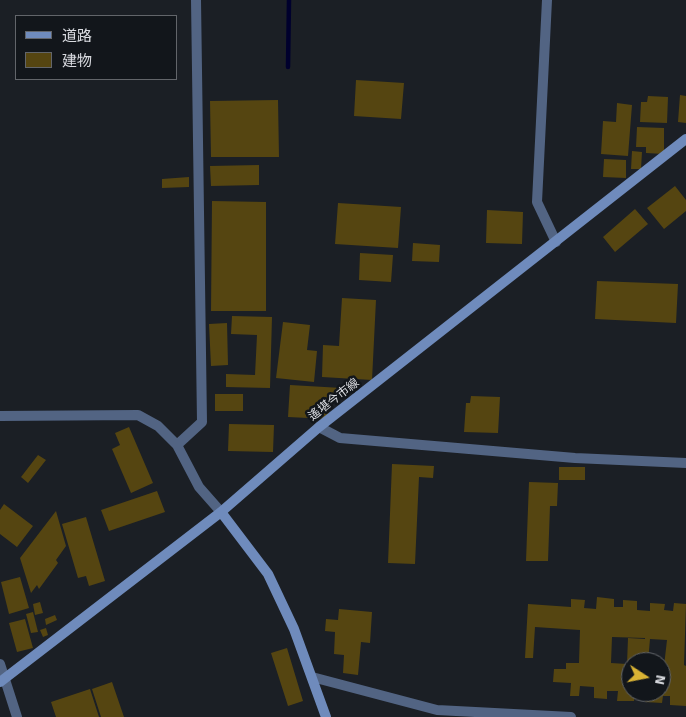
<!DOCTYPE html>
<html>
<head>
<meta charset="utf-8">
<style>
	body { margin:0 }
	#map { position:relative; width:686px; height:717px; overflow:hidden; background:#1b1f25; font-family:Signika,"Noto Sans JP",sans-serif }
	canvas { display:block }
	.legend { position:absolute; left:15px; top:15px; width:162px; height:65px; box-sizing:border-box; background:#12161b; border:1px solid #62656a; margin:0; padding:6px 9px; list-style:none; font-size:15px; color:#d9dbe0 }
	.legend li { display:flex; align-items:center; gap:10px; height:25px }
	.legend b { width:25px; border:1px solid #62656a }
	.north { position:absolute; left:621px; top:652px; width:50px; height:50px; box-sizing:border-box; background:#12161b; border:1px solid #62656a; border-radius:50%; rotate:101deg; font-size:14px; font-weight:700; line-height:20px; text-align:center; color:#d9dbe0 }
	.north::after { content:''; display:block; margin:auto; width:18px; height:22px; background:#d9b334; clip-path:polygon(50% 0,100% 100%,50% 72%,0 100%) }
</style>
</head>
<body>
<div id="map">
<canvas width="686" height="717"></canvas>
<ul class="legend">
<li><b style="height:6px;background:#6f8bbc"></b>道路</li>
<li><b style="height:14px;background:#554511"></b>建物</li>
</ul>
<div class="north">N</div>
</div>
<script>
const context = document.querySelector('canvas').getContext('2d');
context.lineJoin = 'round';
function trace(path, color, width, dash) { context.strokeStyle = color; context.lineWidth = width; context.lineCap = dash ? 'butt' : 'round'; context.setLineDash(dash || []); context.stroke(path); }
function paint(path, color) { context.fillStyle = color; context.fill(path, 'evenodd'); }
function label(font, color, halo, rows, align = 'center') {
  context.font = font + ' Signika,"Noto Sans JP",sans-serif'; context.lineWidth = 5; context.setLineDash([]); context.textBaseline = 'middle'; context.strokeStyle = halo; context.fillStyle = color; for (const [text, x, y, turn = 0] of rows) {
    context.save(); context.translate(x, y); context.rotate((+turn || 0) * Math.PI / 180); context.textAlign = isNaN(turn) ? turn : align; if (halo) context.strokeText(text, 0, 0); context.fillText(text, 0, 0); context.restore();
  }
}
const stream = new Path2D(`
	M288,67L289,0`);
const building = new Path2D(`
	M356,80L404,83L401,119L354,116Z
	M680,95L686,96V123L678,122Z
	M648,96L668,97L667,123L640,122L641,102H647Z
	M278,100L279,157H211L210,101Z
	M617,103L632,105L628,156L601,154L603,121L616,122Z
	M637,127L664,128V154L646,153V147H636Z
	M632,151L642,152L641,169H631Z
	M604,159L626,160V178L603,177Z
	M259,165V185L211,186L210,166Z
	M189,177V187L162,188V179Z
	M675,186L686,200V211L664,229L647,208Z
	M212,201L266,202V311H211Z
	M338,203L401,207L398,248L335,244Z
	M635,209L648,224L615,252L603,237Z
	M487,210L523,212L522,244L486,243Z
	M413,243L440,245L439,262L412,261Z
	M360,253L393,255L391,282L359,280Z
	M597,281L678,284L676,323L595,319Z
	M342,298L376,300L372,380L322,377L323,345L339,346Z
	M232,316L272,317L270,388L226,387V374L255,375L257,335L231,334Z
	M283,322L310,325L307,350L317,351L314,382L276,378Z
	M227,323L228,365L211,366L209,324Z
	M290,385L342,388L341,398L329,397L328,419L288,417Z
	M215,394H243V411H215Z
	M471,396L500,397L498,433L464,432L466,403H470Z
	M229,424L274,425L273,452L228,451Z
	M129,427L153,483L131,493L112,449L120,445L115,433Z
	M38,455L46,460L28,483L21,477Z
	M392,464L434,466L433,478L419,477L415,564L388,563Z
	M559,467H585V480H559Z
	M529,482L558,483L557,506H550L548,561H526Z
	M157,491L165,512L109,531L101,510Z
	M4,504L33,526L17,547L0,534V510Z
	M56,511L66,546L56,560L58,563L39,589L37,585L31,593L20,558Z
	M86,517L105,581L89,586L86,576L78,578L62,524Z
	M20,577L29,608L9,614L1,582Z
	M597,597L614,599V607H623V600L637,601V610L650,611V603L665,604L664,610L673,611L674,603L686,604L684,665L686,666V706L670,705V696H663L662,703L645,702V692H661V666H664L667,640L650,639L648,662H631V692H635L634,701H617L618,691H607V699L594,698V687L580,686L579,696H570L571,683L553,682L554,669H566V663H579L580,630L535,627L533,658H525L528,604L571,607V599L585,600L584,608L596,609ZM612,637L645,638V639L628,638L627,664L611,663Z
	M40,602L43,613L35,615L33,604Z
	M339,609L372,612L370,643L361,642L358,675L343,673L344,655L334,654L335,632L325,631L326,619L338,620Z
	M33,612L38,632L31,633L26,614Z
	M55,615L57,620L46,625L45,619Z
	M25,619L33,648L17,652L9,623Z
	M46,628L48,635L43,637L40,630Z
	M287,648L303,701L288,706L271,653Z
	M112,682L124,717H101L92,689Z
	M90,689L99,717H56L51,702Z`);
const street = new Path2D(`
	M547,0L537,202L556,242
	M0,416L138,415L158,426L177,445L199,487L221,512
	M319,427L340,438L575,458L686,463
	M177,445L202,422L196,0
	M0,664L17,717
	M312,677L437,710L571,717`);
const secondary = new Path2D(`
	M221,512L268,574L294,629L326,717
	M0,682L221,512L319,427L686,139`);
const streetNames = [
	["遙堪今市線",334,400,-38]
];
trace(stream, '#00002d', 4.5);
paint(building, '#554511');
trace(street, '#526483', 10);
trace(secondary, '#6f8bbc', 10);
label('12px', '#d9dbe0', '#12161b', streetNames);
</script>
</body>
</html>
